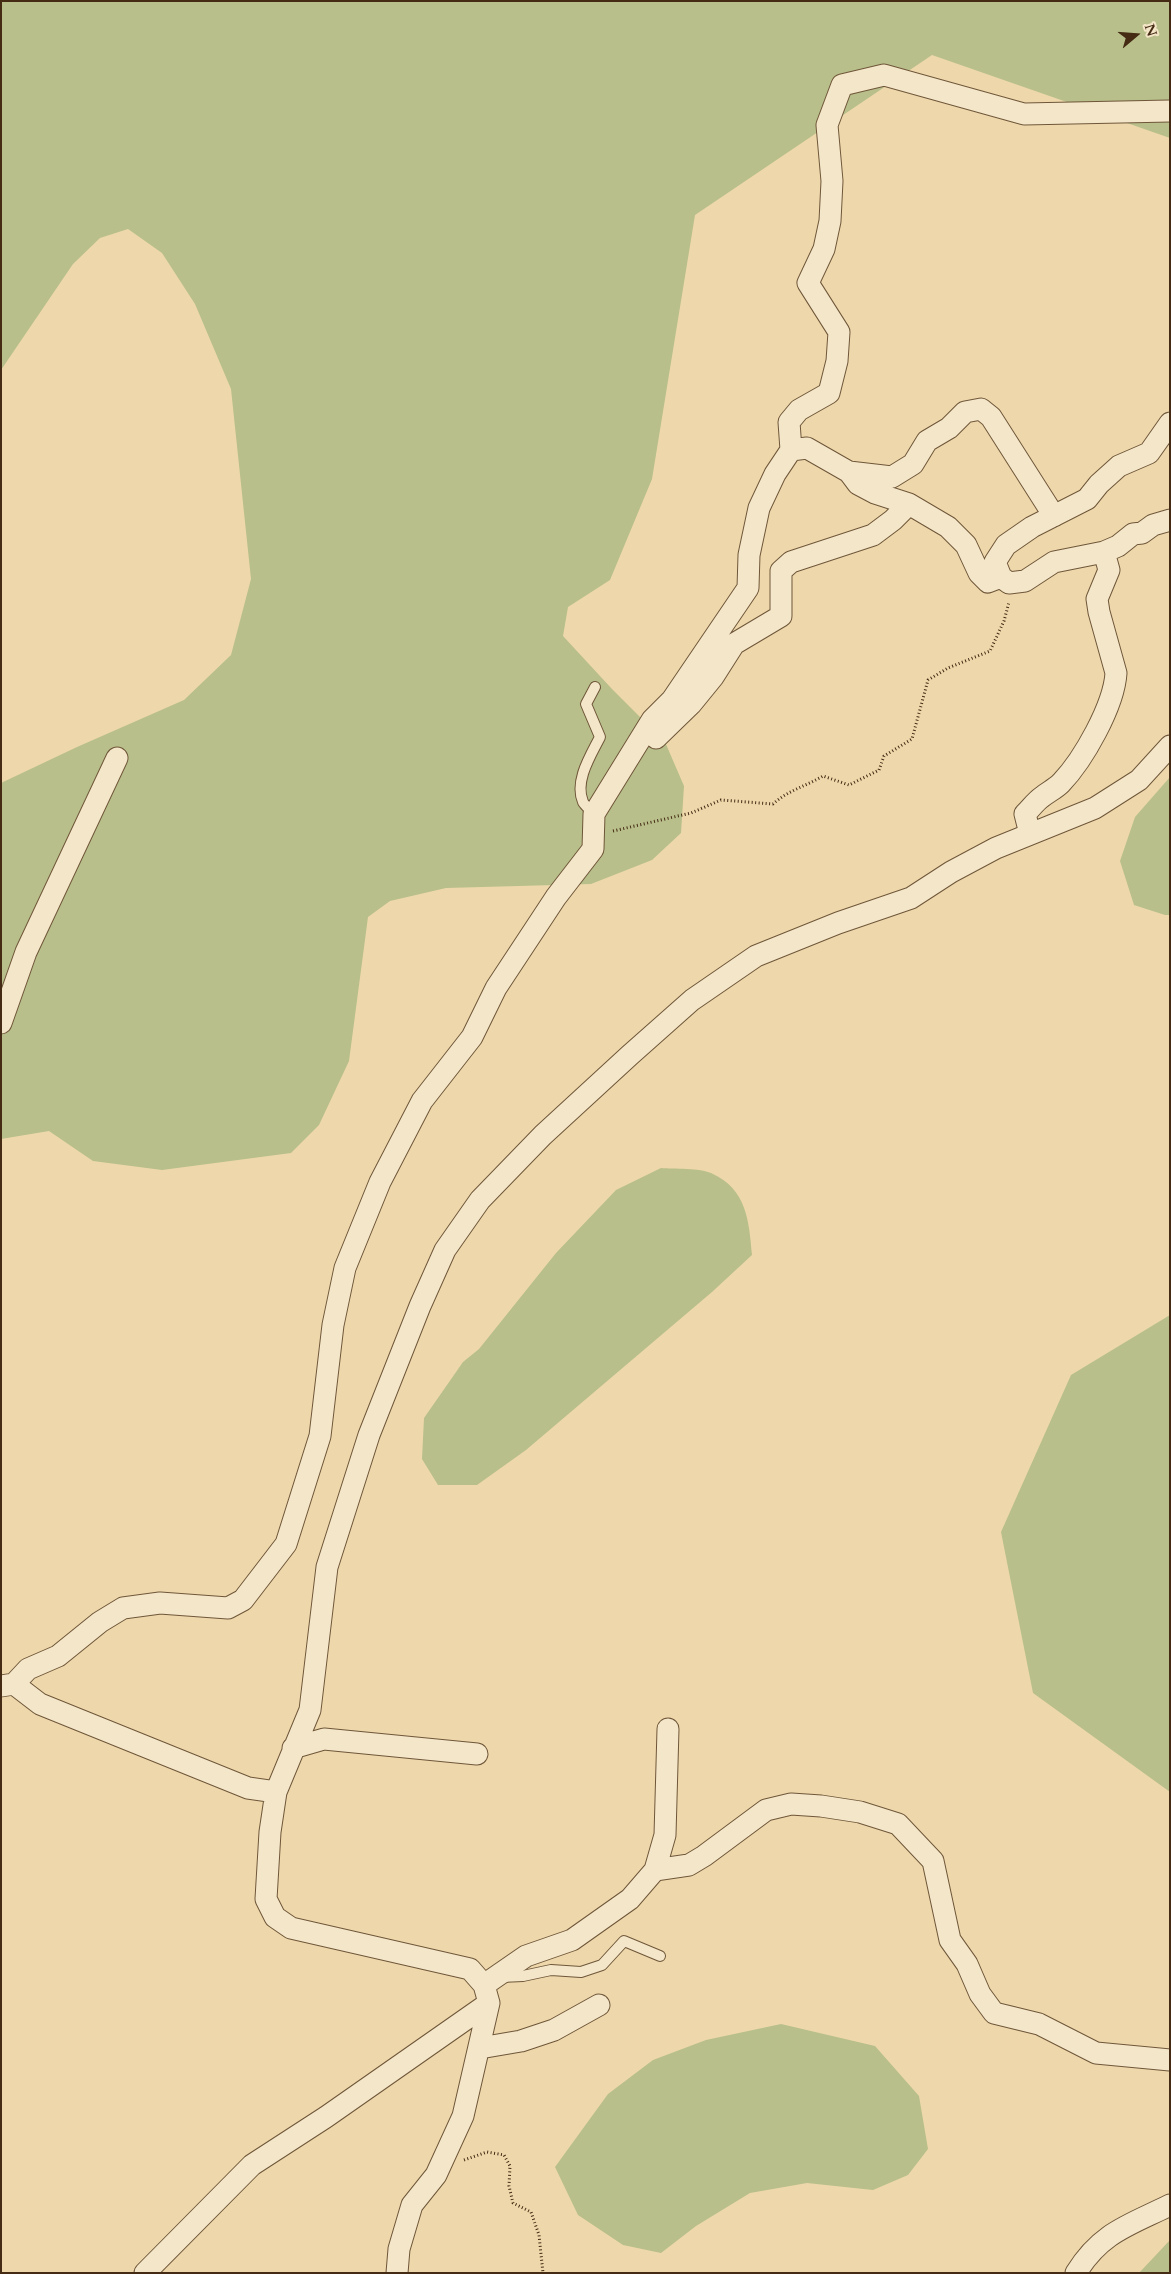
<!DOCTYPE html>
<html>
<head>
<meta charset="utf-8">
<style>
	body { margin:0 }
	#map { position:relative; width:1171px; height:2274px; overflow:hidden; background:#eed8ab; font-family:Cardo,serif }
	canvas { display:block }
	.frame { position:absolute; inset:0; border:2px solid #452b14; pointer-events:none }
	.north { position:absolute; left:1111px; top:10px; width:50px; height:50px; -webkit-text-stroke:4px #f4e6c8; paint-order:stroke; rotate:72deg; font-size:14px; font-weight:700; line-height:20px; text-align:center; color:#452b14 }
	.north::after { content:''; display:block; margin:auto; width:18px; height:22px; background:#452b14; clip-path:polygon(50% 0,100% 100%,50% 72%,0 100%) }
</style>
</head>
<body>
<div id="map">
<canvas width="1171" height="2274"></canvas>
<div class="frame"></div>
<div class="north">N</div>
</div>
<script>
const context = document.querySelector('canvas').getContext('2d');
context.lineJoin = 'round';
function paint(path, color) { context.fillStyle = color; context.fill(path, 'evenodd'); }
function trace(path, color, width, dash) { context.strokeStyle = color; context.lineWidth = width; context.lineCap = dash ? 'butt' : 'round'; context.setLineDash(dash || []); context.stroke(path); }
const green = new Path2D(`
	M1,1H1170V138L932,55L695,215L652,479L610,580L568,607L563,636L612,689L665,742L684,786L681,833L652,860L591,884L446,888L390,901L368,917L349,1061L319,1125L291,1153L162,1170L93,1161L49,1131L1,1139V783L77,747L184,700L231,655L251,579L231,389L195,304L162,253L128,229L100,238L73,264L1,370Z
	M1170,777V915H1165L1134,905L1120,861L1135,817Z
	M661,1168C674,1169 700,1168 711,1173C747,1189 749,1221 752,1255L712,1292L526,1450L477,1485H438L422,1459L424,1418L463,1362L479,1349L556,1253L616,1190Z
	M1170,1315V1792L1033,1693L1001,1532L1071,1375Z
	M781,2024L875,2046L919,2096L928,2149L908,2175L873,2190L807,2183L750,2193L696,2226L661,2253L623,2245L578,2215L555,2167L608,2094L653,2060L706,2040Z
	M1170,2240V2273H1139Z`);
const path = new Path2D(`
	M613,831L691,813L721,800L773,804C787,791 806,786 823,776L849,785L879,770L884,756L912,739L928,680L948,668L990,651L1004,621L1009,602
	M464,2160L487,2152L504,2155L510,2166L509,2186L513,2203L531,2212L539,2235L543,2273`);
const lane = new Path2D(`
	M594,814C591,810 585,806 583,802C574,781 591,755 600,737L586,704L595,687
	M501,1977L523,1976L551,1970L581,1972L602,1965L624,1941L660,1956`);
const street = new Path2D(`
	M1170,423L1149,453L1119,466L1099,484L1087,499L1032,527L1006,545L995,562L1001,577L1009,583L1025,581L1054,562L1104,552L1118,546L1133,534L1142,533L1153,525L1170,520
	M791,450L807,448L849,472L858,484L875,493L909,504L948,527L966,545L979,573L988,582L1001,577
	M849,472L892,477L913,464L927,441L949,428L965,412L981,409L991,417L1054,516
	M656,738L691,704L713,677L734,644L781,616V571L791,562L873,535L893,520L909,504
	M1030,834L1025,814C1031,808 1036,801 1042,797C1048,792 1055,789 1061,783C1083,760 1114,706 1116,673L1099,612L1097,599L1109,570L1104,552
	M1,1023L26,952L117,758
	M14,1684L40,1704L248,1788L276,1792
	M1,1686L14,1684L28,1669L58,1656L100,1622L123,1608L160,1603L228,1608L243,1600L286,1544L320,1436L333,1325L345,1268L380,1182L422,1101L472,1037L496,988L556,897L593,849L594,814L652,720L672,700L748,588L749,555L759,508L775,474L791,450L789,422L799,410L829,393L837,361L839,332L808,283L824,249L830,221L832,181L827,125L842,85L884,75L1024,114L1170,111
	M293,1748L324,1739L477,1754
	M655,1870L689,1865L704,1856L766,1810L791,1804L821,1806L860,1812L898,1824L933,1861L950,1940L967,1964L980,1994L994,2013L1039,2024L1096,2053L1170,2060
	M484,1985L526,1956L572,1940L630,1899L655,1870L665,1835L668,1729
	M480,2048L521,2041L554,2030L599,2005
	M145,2273L252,2165L326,2117L489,2003
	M397,2273L399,2249L412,2205L436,2175L463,2116L489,2003L484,1985L470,1969L291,1928L275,1917L266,1899L270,1832L276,1792L310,1710L327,1567L369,1435L420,1306L445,1250L480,1200L543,1135L630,1055L692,1000L756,956L838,923L911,898L951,872L996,848L1095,808L1139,780L1170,746
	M1076,2273C1101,2232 1130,2225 1170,2205`);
paint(green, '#b8bf8a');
trace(lane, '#6f563a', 12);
trace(street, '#6f563a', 23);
trace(path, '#452b14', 3, [1, 2.5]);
trace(lane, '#f4e6c8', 10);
trace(street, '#f4e6c8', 21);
</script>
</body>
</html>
